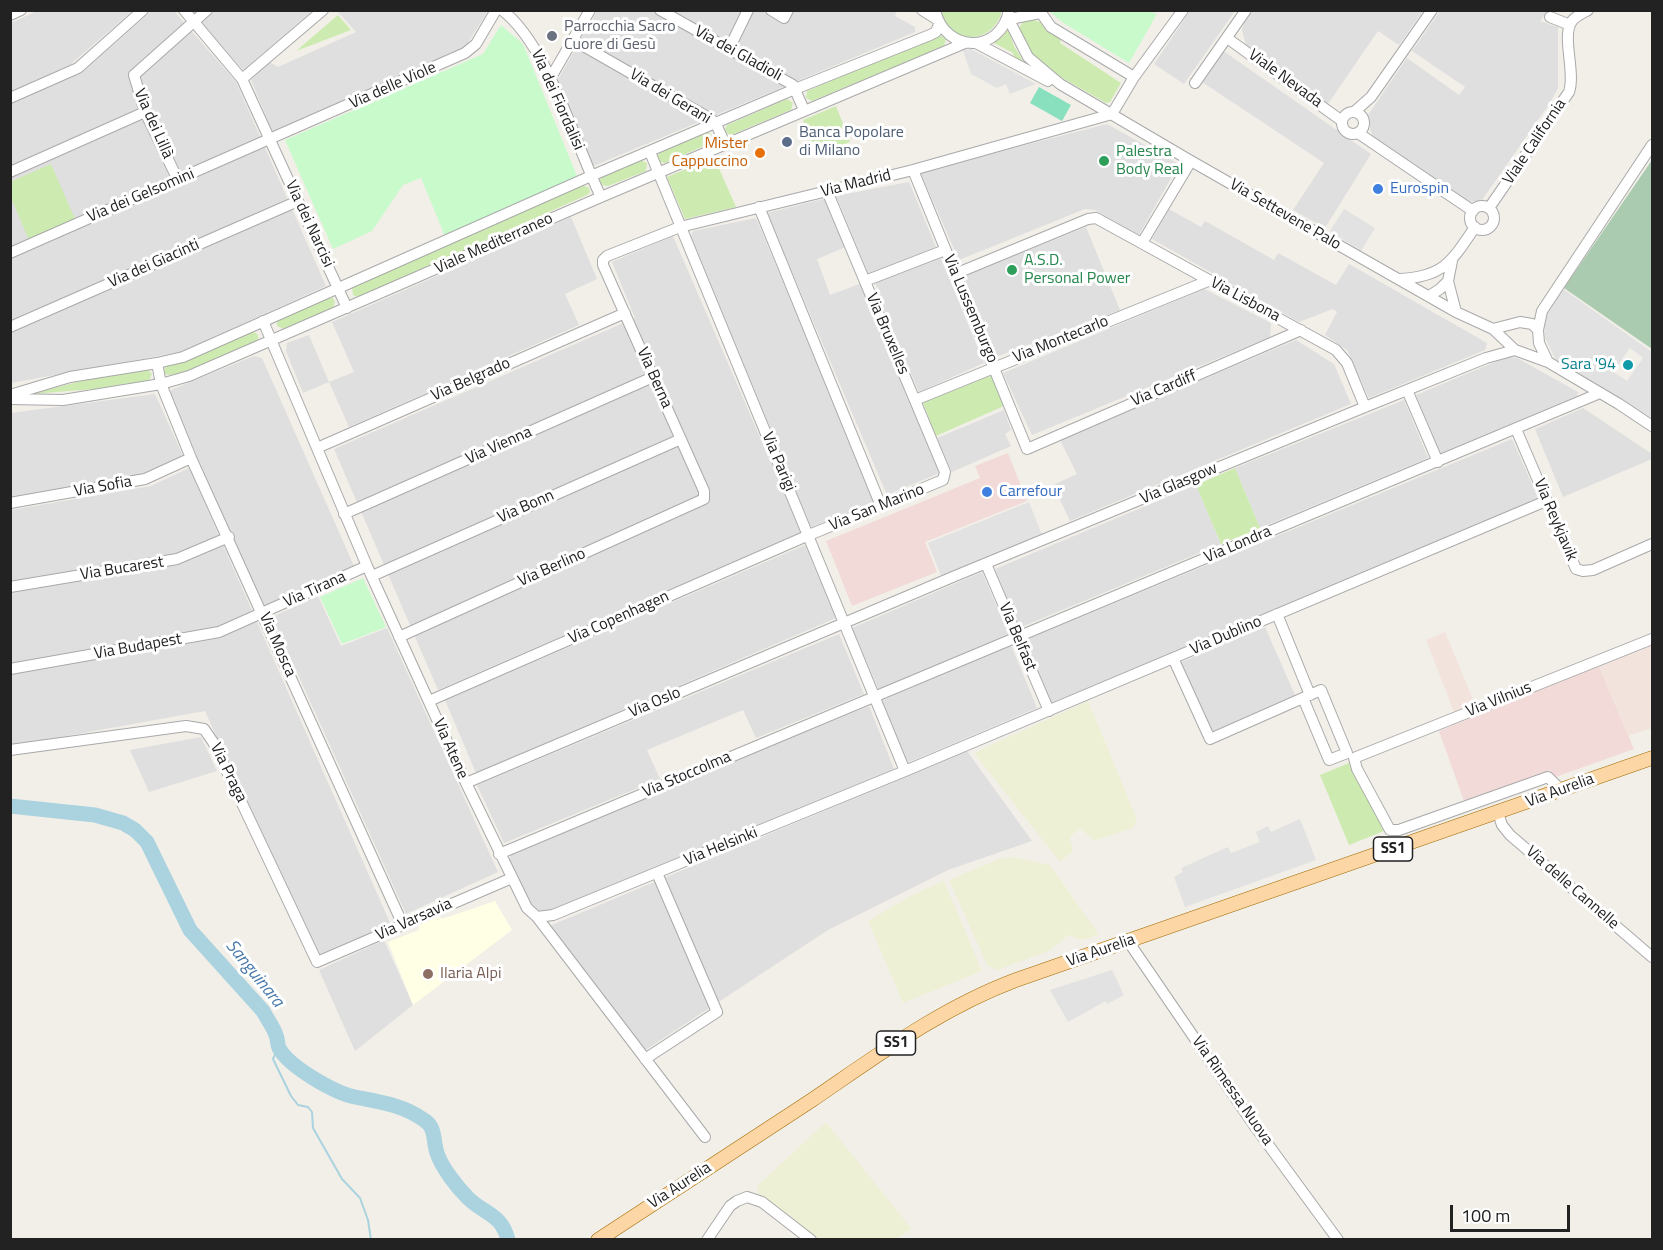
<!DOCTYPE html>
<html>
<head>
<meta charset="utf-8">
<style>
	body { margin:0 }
	#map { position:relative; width:1663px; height:1250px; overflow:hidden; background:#f2efe9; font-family:"Titillium Web",sans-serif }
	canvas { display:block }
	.frame { position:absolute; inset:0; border:12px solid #222; pointer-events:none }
	.scale { position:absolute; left:1450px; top:1205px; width:120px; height:27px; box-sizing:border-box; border:3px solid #222; border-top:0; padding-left:8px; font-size:18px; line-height:21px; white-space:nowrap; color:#222; -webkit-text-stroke:4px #fff; paint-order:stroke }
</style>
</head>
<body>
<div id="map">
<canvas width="1663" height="1250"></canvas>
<div class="frame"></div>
<div class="scale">100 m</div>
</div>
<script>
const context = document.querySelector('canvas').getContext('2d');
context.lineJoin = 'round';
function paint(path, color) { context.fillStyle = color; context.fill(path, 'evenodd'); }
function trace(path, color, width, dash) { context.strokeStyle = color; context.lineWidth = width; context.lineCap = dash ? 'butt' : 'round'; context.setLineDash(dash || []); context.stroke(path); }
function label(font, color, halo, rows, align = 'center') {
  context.font = font + ' "Titillium Web",sans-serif'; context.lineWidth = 6; context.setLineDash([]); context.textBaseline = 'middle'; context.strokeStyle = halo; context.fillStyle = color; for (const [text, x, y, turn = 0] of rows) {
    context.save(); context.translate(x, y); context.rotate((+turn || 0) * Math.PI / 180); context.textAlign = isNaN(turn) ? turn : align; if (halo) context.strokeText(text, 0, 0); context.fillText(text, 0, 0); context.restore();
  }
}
const residential = new Path2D(`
	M39,10H132V11L70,65L11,92V23Z
	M152,11H174L236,82L326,286L180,352L11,383L10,104L85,70Z
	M191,11H312L243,70Z
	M337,11H488L465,47L273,133L251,80L269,62L278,67L356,32Z
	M597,11H897L895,16L915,27V32L591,167L556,83Z
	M1190,11H1235L1184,84L1154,64Z
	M1253,11H1423L1399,45L1378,31L1328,104L1251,52L1246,46L1242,30L1244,22Z
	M1440,11H1548L1540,21L1558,27V88L1550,103L1482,200L1468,202L1373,138L1370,128L1368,115L1407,58L1459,95L1465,87L1412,51Z
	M1222,50L1371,154L1325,228L1293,210L1324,163L1199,80Z
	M1107,124L1179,164L1139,235L1095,210L1085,209L959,260L920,172Z
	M909,182L936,247L869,275L836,196Z
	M827,198L848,246L817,259L830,295L862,283L942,472L887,495L767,213Z
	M1169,209L1201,227L1205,221L1274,260L1278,253L1336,285L1349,264L1487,343L1485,350L1369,398L1347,350L1325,335L1337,312L1333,309L1299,322L1152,239Z
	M571,217L597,279L565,294L579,325L349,427L329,382L303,393L286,351L287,343L309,335L329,382L354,372L332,322Z
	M756,218L875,501L811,527L691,236L693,231Z
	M1086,227L1120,310L996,357L962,277Z
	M673,236L801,532L438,690L334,449L635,318L612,262Z
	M940,256L984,363L919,392L887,318L875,282Z
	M1204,289L1271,323L1270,337L1032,435L1003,373Z
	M1296,340L1334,364L1351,404L1070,521L1053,485L1077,474L1060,440Z
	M254,356L262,358L354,566L266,607L262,605L170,394L171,390Z
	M1510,357L1517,358L1578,392L1577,396L1439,454L1416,395L1502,359Z
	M155,394L183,456L147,475L11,498V413Z
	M1404,400L1428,458L1260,528L1235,468Z
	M1583,408L1652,454V459L1563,497L1535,429Z
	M1004,410L1011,430L1005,434L1011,446L952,472L937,438Z
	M1512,439L1539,500L1051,703L1025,640Z
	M189,468L391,925L313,957L205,711L11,746V510L151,486Z
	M1196,485L1221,544L1019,628L995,569Z
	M805,545L836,618L476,773L445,700Z
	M982,572L1009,635L879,690L852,628Z
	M318,596L341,646L387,628L498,872L406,914L272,617Z
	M1265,627L1295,695L1211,732L1179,663Z
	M839,634L864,694L756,738L743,710L647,750L660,779L504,843L477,785Z
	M1011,645L1037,708L907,763L881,701Z
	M869,706L894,769L551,910L543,913L533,907L509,861L512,852Z
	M201,737L217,771L149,792L130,750Z
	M967,751L1032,841L948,870L828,930L644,1051L547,927Z
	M384,940L413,1005L355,1051L319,970Z`);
const commercial = new Path2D(`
	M1008,453L1027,501L925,542L937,572L852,606L826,541L980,478L975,466Z
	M1599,666L1634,749L1553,778L1550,770L1464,801L1439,731Z`);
const education = new Path2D(`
	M495,901L512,930L413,1005L388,942L419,930V923L438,916L442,919Z`);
const military = new Path2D(`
	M1445,632L1475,704L1454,712L1426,640Z
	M1652,645V728L1628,736L1599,666Z`);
const farmland = new Path2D(`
	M1088,701L1137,819L1133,828L1094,841L1080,828L1070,837L1073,851L1060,862L974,753Z
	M1012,857L1050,865L1099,935L1081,940L1069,935L1049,951L997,970L987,965L949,880L999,859Z
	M944,881L982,971L903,1003L868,921L912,895Z
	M826,1122L911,1228L898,1239H818L781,1209L762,1198L758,1193V1185Z`);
const grass = new Path2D(`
	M941,11H1002C993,45 950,46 941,11Z
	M338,15L351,30L296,51Z
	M1031,19L1040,22L1061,39L1060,43L1121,83L1110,102L1106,103L1038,64L1035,60L1019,28L1023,22Z
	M1008,29L1014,46L1025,64L1014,58L1013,53L994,43L1003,36Z
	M939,35L946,39L944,46L812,101L806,98L807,91Z
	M787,99L793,103L791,110L731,135L728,134L725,130L727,125Z
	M836,106L850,142L817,155L803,120Z
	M708,132L714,137L713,142L665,163L659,162L657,158L659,153Z
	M714,157L736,207L685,219L667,177Z
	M641,160L647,163L646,171L608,186L601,185L600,180L602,176Z
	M51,164L75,219L29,240L11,198L10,182Z
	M583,185L589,188L590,192L587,195L358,297L353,295L352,287Z
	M329,297L333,298L335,302L333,308L284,329L277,326V321Z
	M253,331L258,335V339L254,342L182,373L169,375L165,374L164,370L166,366Z
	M147,369L152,374L149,380L94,389L32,394L92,378Z
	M992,375L1004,406L936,436L923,403Z
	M1235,468L1260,528L1221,544L1196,485Z
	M1349,763L1384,831L1349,845L1320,775Z`);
const cemetery = new Path2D(`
	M1652,160V349L1564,288Z`);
const park = new Path2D(`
	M1150,11L1157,14L1129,63L1062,22L1049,11Z
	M501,25L523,44L577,176L445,236L421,178L403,185L372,231L333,249L285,140L483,54Z
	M363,578L386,627L342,644L320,597Z`);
const pitch = new Path2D(`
	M1039,87L1071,105L1062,121L1030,103Z`);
const parking = new Path2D(`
	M971,49L1036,84L1010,94L1006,84L997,88L971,74L963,50Z
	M1344,209L1375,228L1361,251L1330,231Z
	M1563,289L1652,352V418L1556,360L1545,338V323L1548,312ZM1630,348L1643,358L1627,381L1613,372Z
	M1029,502L1042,535L941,576L928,543Z
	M1300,819L1316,860L1185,907L1174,877L1183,872L1181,868L1228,847L1231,853L1260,842L1256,832L1268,826L1271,832Z
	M1112,970L1124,995L1107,1004L1106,1001L1068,1022L1050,990Z`);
const stream = new Path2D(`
	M278,1048L273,1059L291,1096L298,1105L308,1107L312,1112L313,1128L342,1179L360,1198L368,1220L371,1240`);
const river = new Path2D(`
	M10,806L95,815L123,823L135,830L147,842L190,930L263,1011C267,1019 274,1028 276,1035C278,1039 277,1044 279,1048C289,1067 335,1093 355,1097C380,1102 403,1105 424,1120C436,1127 433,1141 437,1153C442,1168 457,1187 468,1198C484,1214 502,1214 508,1240`);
const minor = new Path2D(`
	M184,10L242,79L347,308
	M502,10C548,45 575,144 601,197
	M660,10L793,85L804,110
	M771,10L784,18L788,10
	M922,10L938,20
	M935,10C945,54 1001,54 1009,10
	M1039,10L1051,27L1134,77
	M10,15L21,10
	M1550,17L1570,25
	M1008,18L1028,57L1060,84L1191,161L1456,312L1493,329L1515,350L1548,362L1619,404L1652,426
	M1008,18H1015L1040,13
	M1227,38L1342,121
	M573,40L711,119L716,124L725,144
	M976,43L1048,81
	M729,49L748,10
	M242,79L323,10
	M550,79L590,10
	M1195,83L1246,10
	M10,98L78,68L143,10
	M1354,112L1371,97L1432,10
	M1342 123a11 11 0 1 1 22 0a11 11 0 1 1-22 0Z
	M1112,114L1134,77L1183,10
	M1358,133L1473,211
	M650,152L905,771
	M913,170L1027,449L1301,330
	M10,172L145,112
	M178,180L145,112L134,75L207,10
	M1470 218a12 12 0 1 1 24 0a12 12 0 1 1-24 0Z
	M759,207L881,506
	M1489,208L1569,92C1576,72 1561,36 1572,21C1576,16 1583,13 1588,10
	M1142,243L1191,161
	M10,253L465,53L476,44L496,10
	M1452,261L1448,281L1456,312
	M955,274L1088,219L1096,218L1336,350L1347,363L1365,407
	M1399,279C1444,277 1452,261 1475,227
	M865,281L945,250
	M1429,296L1440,289L1448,281
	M263,321L367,566L466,783L527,908L537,917L705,1137
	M10,327L298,201
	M1493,329L1520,322L1532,324L1538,330L1539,343L1548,362
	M1538,330L1542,311L1652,145
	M157,363L161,384L191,458L403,925
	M1407,390L1438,462
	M10,395L70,377L157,363L183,357L591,176L795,89L930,35L936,32L939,24
	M10,399L63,400L161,384L189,376L601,197L965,43
	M915,400L1208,281
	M1516,429L1576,569L1583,571L1593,570L1652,544
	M317,448L625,313
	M10,503L145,479L191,458
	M344,514L653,377
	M986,564L1049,711
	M372,576L681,439
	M10,587L177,559L229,537
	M1277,614L1310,695
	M399,637L704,499V491L603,265V260L607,256L680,227L913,170L1112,114
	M1173,658L1210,739L1321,690L1347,753L1329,760L1303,698
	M10,669L219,632L367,566
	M429,701L809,535L943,480L945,472L827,191
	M10,750L186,726L204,729L213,742L317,962L512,878
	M1354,758L1652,639
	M1354,758L1357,769L1390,830H1399L1548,777L1561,790
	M466,783L955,576L1365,407L1486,358L1515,350
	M1498,813L1502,825L1510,835L1652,957
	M499,854L1600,393
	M537,917L553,915L905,771L1546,501
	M1128,941L1256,1128L1338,1240
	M645,1059L717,1012L657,873
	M707,1240L730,1206L737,1201L747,1197L762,1202L811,1240`);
const major = new Path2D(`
	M598,1240C669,1193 741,1147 812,1100C878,1055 941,1008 1016,980L1652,758`);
const markers = [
	[552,36,6,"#6b7280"],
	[787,142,6,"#5c6f8a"],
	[760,153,6,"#e8710a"],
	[1104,161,6,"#2e9e5b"],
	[1378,189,6,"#3f7fe0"],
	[1012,270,6,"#2e9e5b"],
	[1628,365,6,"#0f9aa8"],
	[987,492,6,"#3f7fe0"],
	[428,974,6,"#8d6e63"]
];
const shields = [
	[1393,849,39],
	[896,1043,39]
];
const shieldNames = [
	["SS1",1393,849],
	["SS1",896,1043]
];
const worshipNames = [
	["Parrocchia Sacro",564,27],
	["Cuore di Gesù",564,45]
];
const streetNames = [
	["Via dei Gladioli",738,54,29],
	["Viale Nevada",1285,79,36],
	["Via delle Viole",393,86,-24],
	["Via dei Gerani",670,97,31],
	["Via dei Fiordalisi",557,100,66],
	["Via dei Lillà",153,124,66],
	["Viale California",1535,142,-56],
	["Via Madrid",856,184,-14],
	["Via dei Gelsomini",141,196,-23],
	["Via Settevene Palo",1285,215,30],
	["Via dei Narcisi",309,224,65],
	["Viale Mediterraneo",494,244,-24],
	["Via dei Giacinti",154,264,-24],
	["Via Lisbona",1245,300,28],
	["Via Lussemburgo",970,309,67],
	["Via Bruxelles",887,334,67],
	["Via Montecarlo",1061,340,-22],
	["Via Berna",654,378,66],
	["Via Belgrado",471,380,-24],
	["Via Cardiff",1164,389,-23],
	["Via Vienna",499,446,-24],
	["Via Parigi",778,462,67],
	["Via Glasgow",1179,484,-23],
	["Via Sofia",103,487,-10],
	["Via Bonn",526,507,-24],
	["Via San Marino",877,508,-22],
	["Via Reykjavik",1555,520,67],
	["Via Londra",1238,545,-23],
	["Via Berlino",552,568,-24],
	["Via Bucarest",122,569,-9],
	["Via Tirana",315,590,-24],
	["Via Copenhagen",619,618,-24],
	["Via Dublino",1226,636,-23],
	["Via Belfast",1017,637,67],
	["Via Mosca",277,645,66],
	["Via Budapest",138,647,-10],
	["Via Vilnius",1499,700,-22],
	["Via Oslo",655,703,-23],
	["Via Atene",450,749,66],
	["Via Praga",228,773,64],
	["Via Stoccolma",687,775,-23],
	["Via Aurelia",1560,791,-20],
	["Via Helsinki",721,847,-22],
	["Via delle Cannelle",1572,888,41],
	["Via Varsavia",414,920,-24],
	["Via Aurelia",1101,951,-19],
	["Via Rimessa Nuova",1232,1091,55],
	["Via Aurelia",680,1186,-33]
];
const serviceNames = [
	["Banca Popolare",799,133],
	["di Milano",799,151]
];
const foodNames = [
	["Mister",748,144],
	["Cappuccino",748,162]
];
const leisureNames = [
	["Palestra",1116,152],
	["Body Real",1116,170],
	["A.S.D.",1024,261],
	["Personal Power",1024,279]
];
const shopNames = [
	["Eurospin",1390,189],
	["Carrefour",999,492]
];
const cultureNames = [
	["Sara '94",1616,365]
];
const educationNames = [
	["Ilaria Alpi",440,974]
];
const waterNames = [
	["Sanguinara",254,974,51]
];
paint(residential, '#e0dfdf');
paint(commercial, '#f2dad9');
paint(education, '#ffffe5');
paint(military, '#f3e3dd');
paint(farmland, '#eef0d5');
paint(grass, '#cdebb0');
paint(cemetery, '#aacbaf');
paint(park, '#c8facc');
paint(pitch, '#88e0be');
paint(parking, '#e2e2e2');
trace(stream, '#aad3df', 2);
trace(river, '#aad3df', 15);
trace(minor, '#a9a9a9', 12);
trace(major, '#a06b00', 15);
trace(minor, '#fff', 10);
trace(major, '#fcd6a4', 14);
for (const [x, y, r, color] of markers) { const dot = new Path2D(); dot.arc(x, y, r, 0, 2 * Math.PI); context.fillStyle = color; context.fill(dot); trace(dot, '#fff', 2); }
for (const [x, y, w] of shields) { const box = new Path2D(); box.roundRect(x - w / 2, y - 12, w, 24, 4.5); context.fillStyle = '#fff'; context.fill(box); trace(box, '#222', 1.5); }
label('bold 15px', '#222', null, shieldNames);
label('16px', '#5b616d', '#fff', worshipNames, 'left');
label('16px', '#222', '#fff', streetNames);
label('16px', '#4e5e75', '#fff', serviceNames, 'left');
label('16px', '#c56008', '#fff', foodNames, 'right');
label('16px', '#27864d', '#fff', leisureNames, 'left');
label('16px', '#366cbe', '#fff', shopNames, 'left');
label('16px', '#0d838f', '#fff', cultureNames, 'right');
label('16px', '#785e54', '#fff', educationNames, 'left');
label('italic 18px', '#4a7aab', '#fff', waterNames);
</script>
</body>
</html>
